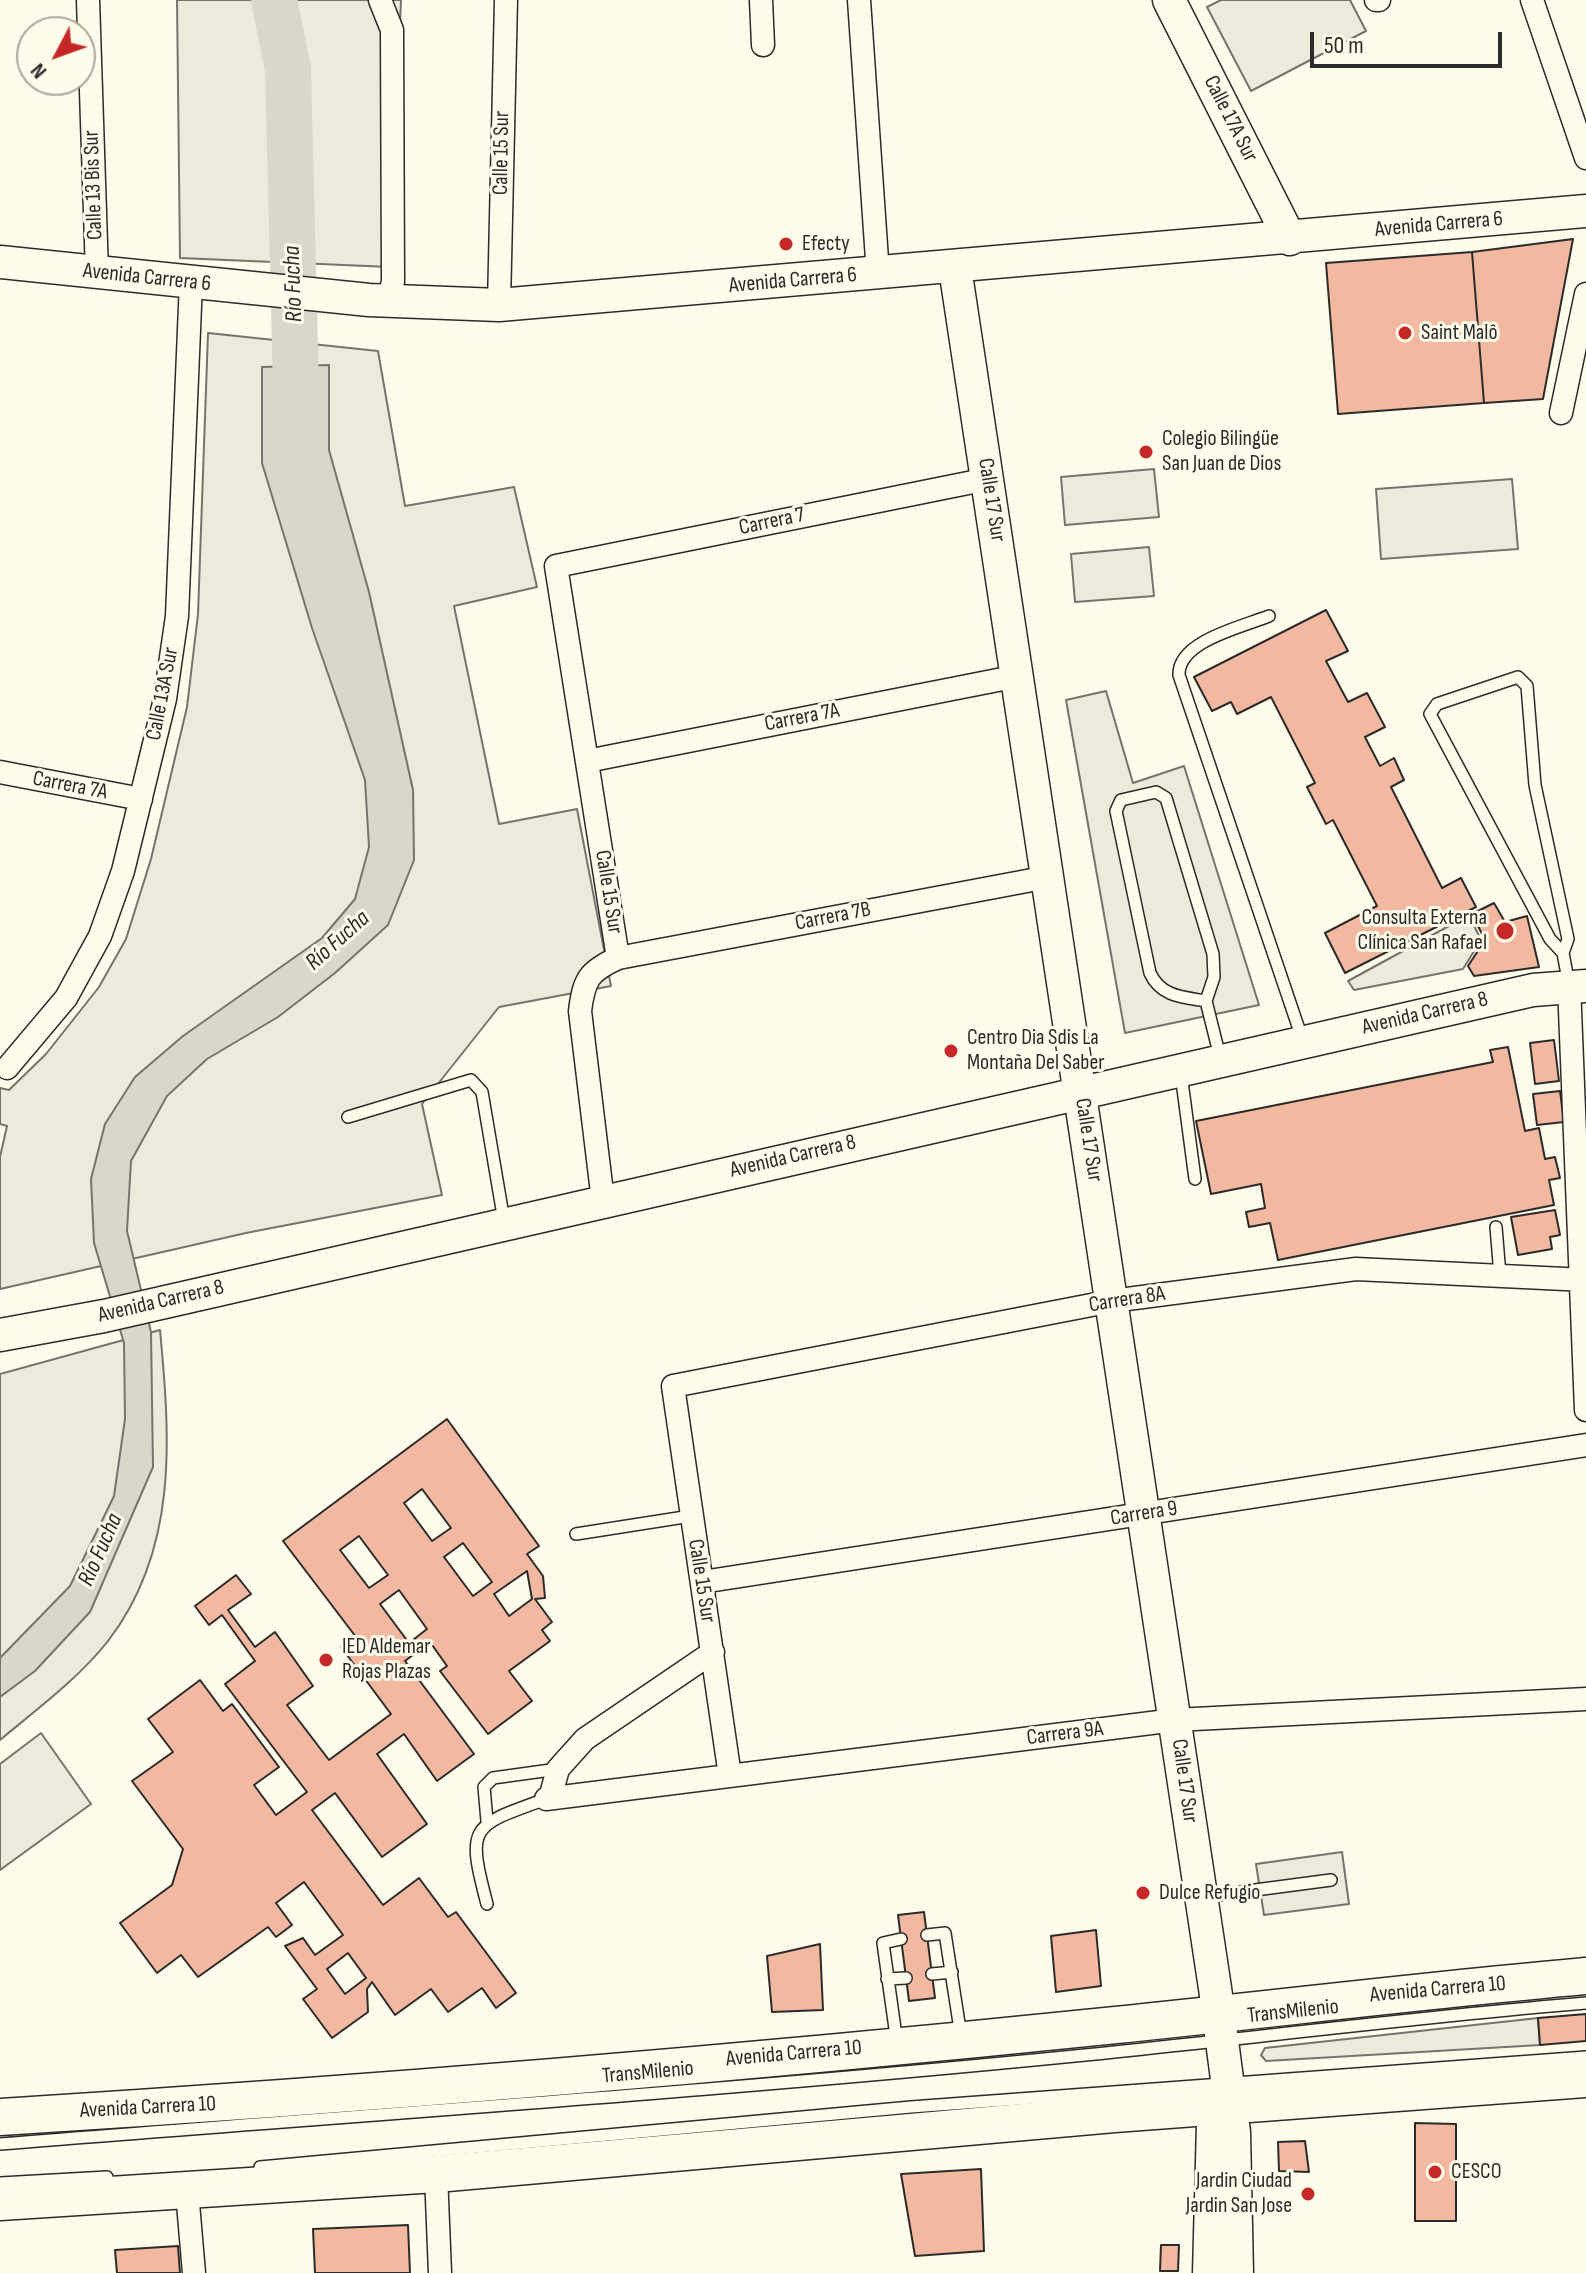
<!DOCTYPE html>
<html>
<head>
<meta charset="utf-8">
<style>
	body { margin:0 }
	#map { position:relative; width:1586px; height:2273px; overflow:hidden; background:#fdfbea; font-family:"Sofia Sans Condensed",sans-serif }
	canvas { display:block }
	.north { position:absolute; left:16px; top:16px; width:80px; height:80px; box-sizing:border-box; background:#fdfbea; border:2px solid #a9a89e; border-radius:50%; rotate:229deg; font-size:22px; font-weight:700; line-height:32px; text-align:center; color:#2b2b2b }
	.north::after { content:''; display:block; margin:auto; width:28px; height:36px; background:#c62828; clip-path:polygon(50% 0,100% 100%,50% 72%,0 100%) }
	.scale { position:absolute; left:1310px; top:32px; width:192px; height:36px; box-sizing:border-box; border:4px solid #2b2b2b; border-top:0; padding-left:10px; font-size:24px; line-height:28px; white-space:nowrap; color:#2b2b2b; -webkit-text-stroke:6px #fdfbea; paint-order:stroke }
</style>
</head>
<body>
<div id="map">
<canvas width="1586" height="2273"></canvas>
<div class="north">N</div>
<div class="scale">50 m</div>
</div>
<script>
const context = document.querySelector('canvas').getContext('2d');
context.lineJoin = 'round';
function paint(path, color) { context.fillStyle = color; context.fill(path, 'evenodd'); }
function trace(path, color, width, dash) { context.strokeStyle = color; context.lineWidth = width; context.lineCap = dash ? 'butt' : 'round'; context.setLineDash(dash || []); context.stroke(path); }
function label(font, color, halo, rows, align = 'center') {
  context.font = font + ' "Sofia Sans Condensed",sans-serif'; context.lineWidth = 6; context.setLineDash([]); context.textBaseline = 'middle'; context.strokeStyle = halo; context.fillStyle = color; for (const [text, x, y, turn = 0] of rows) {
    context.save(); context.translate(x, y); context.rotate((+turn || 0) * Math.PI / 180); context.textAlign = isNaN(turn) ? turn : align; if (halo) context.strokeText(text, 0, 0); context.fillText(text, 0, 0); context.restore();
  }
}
const green = new Path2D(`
	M177,0H401L390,267L180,258Z
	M1221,0H1350L1366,31L1251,91L1207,7Z
	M208,333L378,351L405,506L514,487L537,587L454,606L499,824L577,809L611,986L499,1007L422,1104L442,1195L246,1233L0,1289V1157L7,1126L0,1124V1088L9,1090L46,1054L99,987L126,939L151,859L187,707L198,614Z
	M1154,469L1159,517L1065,525L1061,477Z
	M1512,479L1518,549L1381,559L1376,489Z
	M1149,547L1154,596L1075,602L1071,554Z
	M160,1330C170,1437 179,1549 108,1641C78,1679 37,1709 0,1740V1374Z
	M41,1733L91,1804L0,1870V1764Z`);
const parking = new Path2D(`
	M1106,691L1133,783L1184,766L1259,1005L1125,1033L1066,700Z
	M1469,915L1481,940L1463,969L1354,990L1348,981Z
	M1342,1852L1349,1904L1264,1915L1256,1864Z
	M1538,2018L1540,2045L1266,2061L1261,2055L1265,2048Z`);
const water = new Path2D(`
	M329,365V450L369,592L413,790L414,860L388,925L335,973L278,1017L207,1059L167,1096L131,1161L127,1231L151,1332L153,1467L90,1612L35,1671L0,1697V1658L70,1586L114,1496L125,1419L124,1343L94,1243L91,1179L105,1124L135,1077L183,1036L322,938L355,899L369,847L365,780L312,628L262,463V367Z`);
const river = new Path2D(`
	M274,0L288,69L297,427`);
const building = new Path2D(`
	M1573,239L1543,399L1484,403L1472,252Z
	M1472,252L1484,403L1338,414L1326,263Z
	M1326,610L1348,651L1326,661L1348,702L1367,693L1385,727L1365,737L1380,766L1394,758L1404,780L1391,787L1442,888L1461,878L1476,907L1345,973L1325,933L1377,906L1333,820L1326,824L1307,787L1315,783L1271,697L1237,714L1231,702L1212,711L1194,677Z
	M1494,903L1505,922L1527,916L1539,967L1474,976L1468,966L1485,940L1472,914Z
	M1554,1040L1559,1081L1535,1084L1530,1043Z
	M1508,1047L1525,1131L1539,1128L1545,1159L1555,1157L1560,1178L1549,1180L1554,1205L1278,1260L1270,1223L1249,1227L1246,1212L1265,1208L1261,1184L1211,1194L1196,1121L1493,1062L1490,1050Z
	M1560,1091L1564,1122L1537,1125L1533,1094Z
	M1555,1210L1560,1235L1550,1237L1552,1249L1518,1255L1511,1217Z
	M447,1419L539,1546L527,1554L543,1576L545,1598L535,1599L552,1622L542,1630L550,1641L509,1671L532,1701L488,1734L440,1671L447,1666L430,1642L405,1661L474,1754L437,1781L404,1734L377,1754L427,1824L382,1857L335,1793L312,1810L383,1905L419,1878L448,1917L456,1912L516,1993L496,2008L482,1988L448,2012L431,1989L395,2015L372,1982L367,1989L368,2012L332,2038L303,1999L317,1989L285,1946L303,1938L315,1955L343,1935L304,1882L276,1903L292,1925L276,1937L268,1927L198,1977L181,1955L157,1973L120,1923L172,1885L183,1849L132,1781L173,1752L148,1719L200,1680L223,1711L232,1704L279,1767L254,1785L276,1815L307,1792L225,1684L255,1661L222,1615L209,1625L195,1606L236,1575L251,1594L228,1610L255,1647L275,1632L313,1686L287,1705L329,1760L391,1714L341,1647L356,1637L283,1541ZM422,1489L451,1528L432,1541L404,1503ZM359,1536L388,1575L369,1588L340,1550ZM463,1543L492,1582L473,1596L444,1557ZM527,1571L532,1599L509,1616L494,1594ZM399,1590L427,1629L409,1643L380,1604ZM348,1953L366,1978L345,1994L327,1969Z
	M924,1912L935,1998L909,2001L898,1915Z
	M1096,1930L1101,1986L1056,1992L1051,1936Z
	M820,1944L823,2010L772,2012L767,1956Z
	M1586,2014V2041L1540,2045L1538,2018Z
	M1415,2123L1456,2124V2221H1415Z
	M1305,2141L1309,2172L1279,2171L1278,2142Z
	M981,2169L984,2251L915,2256L901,2174Z
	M408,2225L410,2273H315L313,2229Z
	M1161,2245H1179L1178,2271H1160Z
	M178,2246L180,2273H117L115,2250Z`);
const lane = new Path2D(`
	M1269,616C1242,627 1178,641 1179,675L1303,1041
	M1563,953L1550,939L1430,714L1437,704L1518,677L1527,686L1535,785L1568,939L1563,953L1569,985
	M1206,1001C1183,997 1161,997 1150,973L1116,811L1121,800L1156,792L1166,798L1213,954L1214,977L1206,1001L1220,1057
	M1181,1074L1195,1179
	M348,1117L471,1080L482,1092L504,1221
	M1496,1227L1500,1275
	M576,1534L691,1516
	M487,1821L484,1787L493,1778L558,1769
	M1202,1897L1331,1880
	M487,1904C466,1825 471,1826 546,1799
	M927,1935L945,1933L961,2036
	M932,1974L952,1972
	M887,1979L906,1978
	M897,2043L883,1943L901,1939
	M0,2144C361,2115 724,2091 1085,2055C1252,2038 1418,2017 1586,2003
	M260,2167L911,2107L1586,2057
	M0,2183L107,2177`);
const street = new Path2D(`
	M88,0L97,273
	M380,0L392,30L393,281L389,301
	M761,0L763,45
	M859,0L878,274
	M1376,0H1379
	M1532,0L1586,158
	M499,305L506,0
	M1561,413L1586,294
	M587,761L1018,676
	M0,772L141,799
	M618,958L556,566L988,479
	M1569,985L1586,1410
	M7,1068L66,998L100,936L123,871L165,699L177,616L191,282
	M603,1201L580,1011C584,979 589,971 618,958L1048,877
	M702,1582L1586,1445
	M730,1776L673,1386L1112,1301L1356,1269L1586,1280
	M550,1798L558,1769L585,1739L713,1652
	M546,1799L1175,1720L1586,1699
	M436,2174L440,2273
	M187,2192L194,2273`);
const secondary = new Path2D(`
	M1169,0L1290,239
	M0,262L369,300L499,305L1586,211
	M955,268L1215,1988L1234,2132L1237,2273
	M0,1335L104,1316L1533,990L1586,986
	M1209,2273L1213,2124`);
const primary = new Path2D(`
	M0,2117C373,2094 745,2063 1116,2025C1273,2009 1429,1990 1586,1976
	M0,2202L436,2174L1114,2114L1586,2079`);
const markers = [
	[786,244,8,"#c62828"],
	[1405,333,8,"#c62828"],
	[1146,452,8,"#c62828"],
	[1505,931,10,"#c62828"],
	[951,1051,8,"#c62828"],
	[326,1660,8,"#c62828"],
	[1143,1893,8,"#c62828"],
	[1435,2172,8,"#c62828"],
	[1308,2194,8,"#c62828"]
];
const streetNames = [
	["Calle 17A Sur",1230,119,63],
	["Calle 15 Sur",502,153,-89],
	["Calle 13 Bis Sur",94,185,-92],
	["Avenida Carrera 6",1439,225,-5],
	["Avenida Carrera 6",147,278,6],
	["Avenida Carrera 6",793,281,-5],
	["Calle 17 Sur",991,500,81],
	["Carrera 7",772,522,-12],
	["Calle 13A Sur",163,694,-79],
	["Carrera 7A",802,718,-11],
	["Carrera 7A",70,786,11],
	["Calle 15 Sur",608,892,81],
	["Carrera 7B",833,917,-11],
	["Avenida Carrera 8",1425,1014,-13],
	["Calle 17 Sur",1088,1140,81],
	["Avenida Carrera 8",793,1157,-13],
	["Carrera 8A",1127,1300,-9],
	["Avenida Carrera 8",161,1302,-13],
	["Carrera 9",1144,1514,-9],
	["Calle 15 Sur",701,1581,81],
	["Carrera 9A",1065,1734,-7],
	["Calle 17 Sur",1184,1781,82],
	["Avenida Carrera 10",1438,1990,-5],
	["TransMilenio",1293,2012,-6],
	["Avenida Carrera 10",794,2054,-5],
	["TransMilenio",648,2073,-5],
	["Avenida Carrera 10",148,2108,-3]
];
const poiNames = [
	["Efecty",802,244],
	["Saint Malô",1421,333],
	["Colegio Bilingüe",1162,439],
	["San Juan de Dios",1162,464],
	["Consulta Externa",1487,918,"right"],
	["Clínica San Rafael",1487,943,"right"],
	["Centro Dia Sdis La",967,1038],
	["Montaña Del Saber",967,1063],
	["IED Aldemar",342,1647],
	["Rojas Plazas",342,1672],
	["Dulce Refugio",1159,1893],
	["CESCO",1451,2172],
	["Jardin Ciudad",1292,2181,"right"],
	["Jardin San Jose",1292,2206,"right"]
];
const waterNames = [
	["Río Fucha",294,284,-92],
	["Río Fucha",338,941,-42],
	["Río Fucha",101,1550,-66]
];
paint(green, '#ecebdb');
trace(green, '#74746e', 2);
paint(parking, '#eceadb');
trace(parking, '#74746e', 2);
paint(water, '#d8d7c9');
trace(water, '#74746e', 2);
trace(river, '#d8d7c9', 46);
paint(building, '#f2b8a0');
trace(building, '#2b2b2b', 2);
trace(lane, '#2b2b2b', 14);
trace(street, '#2b2b2b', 25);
trace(secondary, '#2b2b2b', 35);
trace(primary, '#2b2b2b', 39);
trace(lane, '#fdfbea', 11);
trace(street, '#fdfbea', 22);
trace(secondary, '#fdfbea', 32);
trace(primary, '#fdfbea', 36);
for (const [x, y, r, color] of markers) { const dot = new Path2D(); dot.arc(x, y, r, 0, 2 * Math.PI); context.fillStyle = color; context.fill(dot); trace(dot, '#fdfbea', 3); }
label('22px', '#2b2b2b', '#fdfbea', streetNames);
label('22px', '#2b2b2b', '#fdfbea', poiNames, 'left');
label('italic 24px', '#2b2b2b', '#fdfbea', waterNames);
</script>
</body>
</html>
